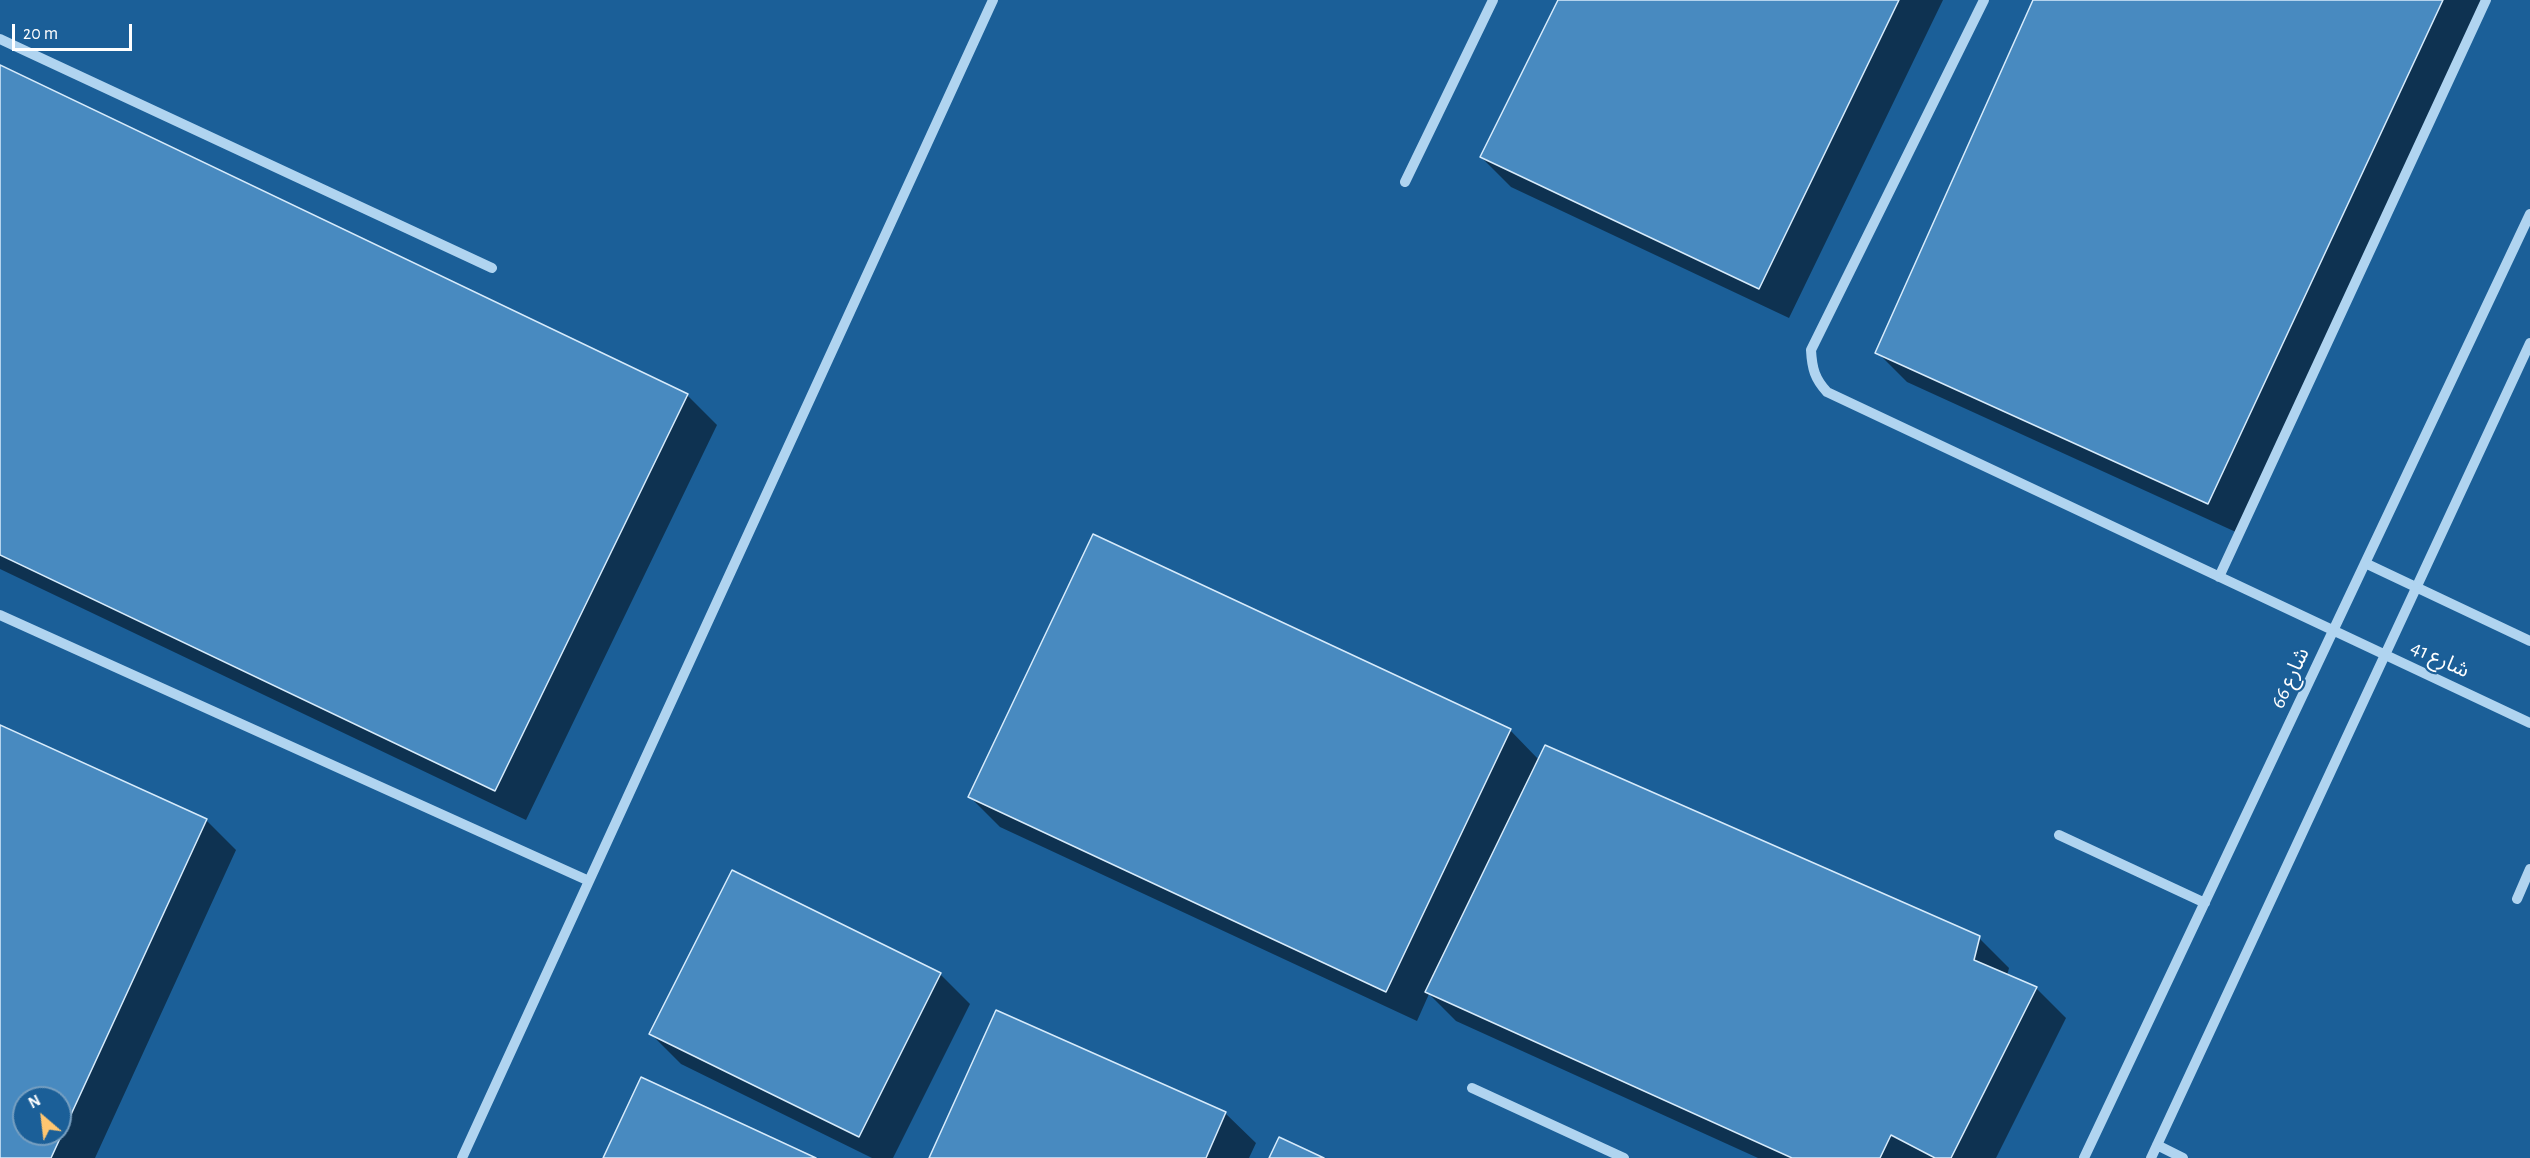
<!DOCTYPE html>
<meta charset="utf-8">
<style>
body{margin:0}
#map{position:relative;width:2530px;height:1158px;overflow:hidden;background:#1b5f98;font-family:"Alegreya Sans",sans-serif}
canvas{display:block}
.north{position:absolute;left:12px;top:1086px;width:60px;height:60px;box-sizing:border-box;background:#1b5f98;border:2px solid #769fc1;border-radius:50%;rotate:332deg;font-size:16px;font-weight:700;line-height:24px;text-align:center;color:#fff}
.north::after{content:'';display:block;margin:auto;width:21px;height:27px;background:#ffc670;clip-path:polygon(50% 0,100% 100%,50% 72%,0 100%)}
.scale{position:absolute;left:12px;top:24px;width:120px;height:27px;box-sizing:border-box;border:3px solid #fff;border-top:0;padding-left:8px;font-size:18px;line-height:21px;white-space:nowrap;color:#fff;-webkit-text-stroke:4px #1b5f98;paint-order:stroke}
</style>
<div id="map">
<canvas width="2530" height="1158"></canvas>
<div class="north">N</div>
<div class="scale">20 m</div>
</div>
<script>
const context = document.querySelector('canvas').getContext('2d');
context.lineJoin = 'round';
function paint(path, color) { context.fillStyle = color; context.fill(path, 'evenodd'); }
function stroke(path, color, width, dash) { context.strokeStyle = color; context.lineWidth = width; context.lineCap = dash ? 'butt' : 'round'; context.setLineDash(dash || []); context.stroke(path); }
function label(font, color, halo, rows, align = 'center') {
  context.font = font + ' "Alegreya Sans","Noto Sans Arabic",sans-serif'; context.lineWidth = 4.5; context.setLineDash([]); context.textBaseline = 'middle'; context.strokeStyle = halo; context.fillStyle = color; for (const [text, x, y, turn = 0] of rows) {
    context.save(); context.translate(x, y); context.rotate((+turn || 0) * Math.PI / 180); context.textAlign = isNaN(turn) ? turn : align; if (halo) context.strokeText(text, 0, 0); context.fillText(text, 0, 0); context.restore();
  }
}
paint(new Path2D(`
 M1559,0H1943L1789,318L1511,187L1481,157Z
 M2034,0H2487L2238,533L1907,382L1877,352Z
 M0,66L687,395L717,425L526,820L0,569Z
 M0,726L206,820L236,850L95,1158H0ZM24,1098H60V1134H24Z
 M1510,730L1539,760L1979,938L2009,968L2007,976L2036,988L2066,1018L1996,1158H1758L1456,1021L1429,994L1417,1021L1000,827L970,797Z
 M940,974L970,1004L893,1158H872L681,1064L651,1034Z
 M997,1012L1225,1113L1256,1143L1249,1158H931Z`), '#0007');
const building = new Path2D(`
 M1558,0H1899L1759,289L1480,157Z
 M2033,0H2443L2208,504L1875,353Z
 M0,65L688,394L495,791L0,555Z
 M1093,534L1511,729L1386,992L968,797Z
 M0,725L207,819L51,1158H0ZM24,1098H60V1134H24Z
 M1545,745L1980,936L1974,960L2037,987L1951,1158H1935L1891,1135L1880,1158H1792L1425,992Z
 M732,870L941,973L859,1137L649,1034Z
 M996,1010L1226,1112L1206,1158H929Z
 M641,1077L816,1158H603Z
 M1279,1137L1324,1158H1269Z`);
paint(building, '#488ac0');
stroke(building, '#d7ebfb', 1.5);
stroke(new Path2D(`
 M1984,0L1811,350C1812,369 1815,379 1827,392L2530,723
 M0,39L492,268
 M1405,182L1493,0
 M2365,563L2530,641
 M2219,577L2486,0
 M0,615L589,881
 M2059,835L2205,903
 M2517,899L2530,869
 M1472,1088L1624,1158
 M2157,1145L2183,1158
 M462,1158L993,0
 M2084,1158L2530,214
 M2151,1158L2530,343`), '#b0d4f0', 10);
label('21px', '#fff', '#1b5f98', [
 ["شارع 41",2440,659,25],
 ["شارع 66",2290,678,-65]
]);
</script>
